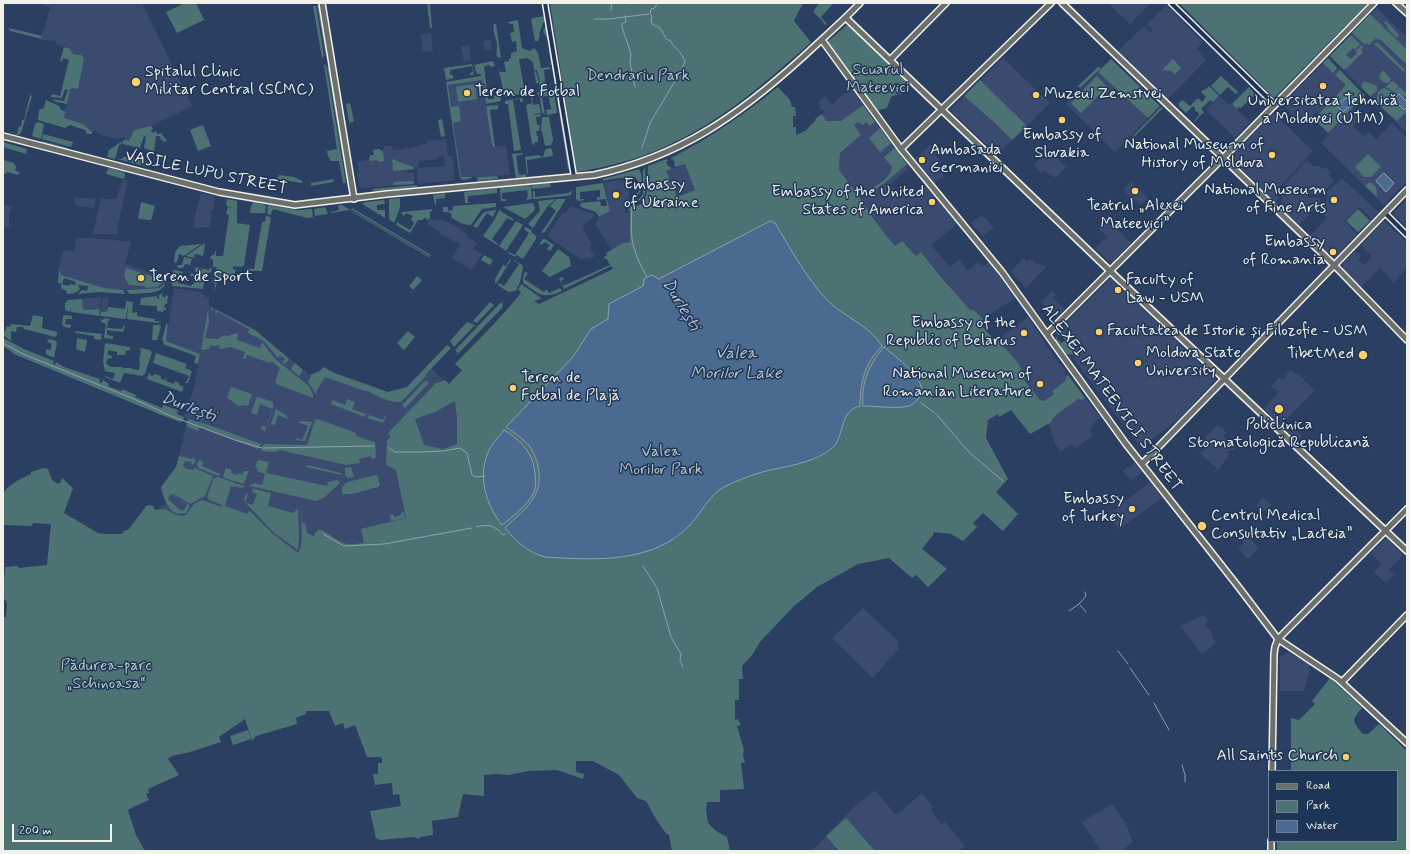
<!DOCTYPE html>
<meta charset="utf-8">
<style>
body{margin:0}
#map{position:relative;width:1410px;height:854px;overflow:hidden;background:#2b3f62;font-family:Mynerve,sans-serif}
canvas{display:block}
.frame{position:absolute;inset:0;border:4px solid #f4f1e8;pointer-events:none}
.legend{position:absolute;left:1268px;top:770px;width:130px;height:72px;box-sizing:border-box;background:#1d3557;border:1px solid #738091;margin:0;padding:5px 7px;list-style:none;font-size:12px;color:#f4f1e8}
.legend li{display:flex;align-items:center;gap:8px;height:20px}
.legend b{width:20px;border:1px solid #738091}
.scale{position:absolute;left:12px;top:824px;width:100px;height:18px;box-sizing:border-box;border:2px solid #f4f1e8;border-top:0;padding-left:5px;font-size:12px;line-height:14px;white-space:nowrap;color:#f4f1e8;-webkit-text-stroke:3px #1d3557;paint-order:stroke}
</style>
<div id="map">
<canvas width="1410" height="854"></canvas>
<div class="frame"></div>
<ul class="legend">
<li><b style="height:5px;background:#6b706d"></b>Road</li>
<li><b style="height:11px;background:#4d7274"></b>Park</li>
<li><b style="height:11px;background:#4a6a90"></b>Water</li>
</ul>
<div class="scale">200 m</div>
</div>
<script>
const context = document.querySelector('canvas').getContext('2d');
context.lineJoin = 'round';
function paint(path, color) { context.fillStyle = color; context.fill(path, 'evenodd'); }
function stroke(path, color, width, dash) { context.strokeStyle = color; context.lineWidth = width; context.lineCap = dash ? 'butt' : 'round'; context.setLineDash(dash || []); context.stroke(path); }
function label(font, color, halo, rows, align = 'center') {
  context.font = font + ' Mynerve,sans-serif'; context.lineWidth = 3; context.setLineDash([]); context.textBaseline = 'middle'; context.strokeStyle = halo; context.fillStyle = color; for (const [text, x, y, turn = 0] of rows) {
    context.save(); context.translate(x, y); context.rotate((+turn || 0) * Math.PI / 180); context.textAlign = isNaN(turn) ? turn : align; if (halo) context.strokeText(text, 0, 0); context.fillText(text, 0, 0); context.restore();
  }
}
paint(new Path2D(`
 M36,3H142L192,106L151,126L134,130L129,141H126L124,137L119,139L104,136L98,133L95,130L92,132L83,124L63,118L70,90L72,88L78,89V54H73L65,46L56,44L55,41L41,38L43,30H44L50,7Z
 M1108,3H1151L1130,24Z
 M1166,5L1203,42L1197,48L1201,52L1200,53L1206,60L1168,99L1118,51L1144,26L1151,33L1153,30L1147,24Z
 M1377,8L1407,37V133L1330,56Z
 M431,33L433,51L423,52L421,35Z
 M491,40L492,50L485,51L483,41Z
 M469,45L471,61L464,62L461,46Z
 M1003,58L1050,103L997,155L950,110Z
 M1328,58L1350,81L1318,114L1316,112L1303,125L1282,105Z
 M1098,72L1148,118L1115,152L1066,104Z
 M482,80L492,145L494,147L506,145L510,175L461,177L447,85Z
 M852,89L863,105L842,121H826L822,114L825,111L818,108L821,105L818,102L825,96L832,105L840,97Z
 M1220,96L1228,105L1230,103L1250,122L1235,138L1206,110Z
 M1352,108L1362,117L1353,126L1364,136L1369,132L1376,139L1392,123L1407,138V181L1384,205L1321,143L1329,134L1328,133Z
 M1274,113L1313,151L1275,192L1279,198L1275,202L1230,158Z
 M871,117L909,167L890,185L899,195H915L925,186L957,224L931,245L950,267L960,259L967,271L979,262L981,265L984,266L989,262L1015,298L983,319L974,309L971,311L960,299L921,252L916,256L902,241L895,246L884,235L876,220L839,170L840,153L861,135L854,125L858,122L863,124Z
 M446,139L448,156H452L455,180L418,184L417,168L407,171L408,173H414V184L360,188L357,174L359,172L357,162L369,160L370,155H374L373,150L379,149L383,151L384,146H392L393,150H399L427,144V140H429L430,141ZM444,156L445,166L418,168L419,161L438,159V157Z
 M931,145L938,151L935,155L942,162L938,166V168L944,174L943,175L944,176L942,179L940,178L935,183L915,159Z
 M1051,152L1066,167L1056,178L1052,175L1051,176L1043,170L1041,173L1034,165L1042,157L1045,159Z
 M1307,160L1313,166H1319L1322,169L1325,167L1331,173L1328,175L1334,181L1320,195H1313L1311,193L1306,198H1319L1320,203L1299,225L1280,207L1285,184Z
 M685,164L695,190L677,197L666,171Z
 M1342,178L1378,212L1372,219L1359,207L1344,221L1357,234L1333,260L1310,236L1327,218L1319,210L1327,199L1326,197L1327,196L1325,194Z
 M123,179L128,180L117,230H118V234H93L101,198L109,200V199H116Z
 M619,180L620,182L626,180L628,182L629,202L625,204V213L630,212V242L623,243L612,250L595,224L600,216L610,210L604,183Z
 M1131,181L1148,198L1140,205L1125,192L1126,191L1124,189Z
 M201,193L214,196L215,199L213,210L209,213L212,215L209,227L194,228V220Z
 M75,197L96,199L94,208L77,206L75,203Z
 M1407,199V228L1393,213Z
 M4,205L12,206L9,214V224L10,226L3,228Z
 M570,206L594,214L595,216L584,224L583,228L592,245L590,248L595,255L594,257L580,259L547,236L563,212L565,214Z
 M980,216L984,217L994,227L983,237L971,223Z
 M430,219L433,220H443L458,227L465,232V233L468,235L467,237L477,243L473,249L482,254L472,270L452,258L460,244L439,234L440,232L427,224Z
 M1108,220L1131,243L1111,263L1095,248L1107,237L1099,229Z
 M1384,221L1407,243V268L1394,282L1380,268L1361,287L1343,269V263L1355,251L1361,256L1358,260L1362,264H1366L1370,259L1371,255L1361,245Z
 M76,238H93L132,242L130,245L125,264L161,277L166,275V277L165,284L159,288L114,290L104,288L60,275L59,269L63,250L74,252Z
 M1023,258L1027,262L1030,259L1035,263L1038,264L1039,263L1042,266L1044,265L1046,267L1026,288L1011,272Z
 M1111,278L1216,379L1180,418L1141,448L1073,358L1079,354L1061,328Z
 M174,288L202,292L206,297L209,298V306L255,330L310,375L320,371L323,367L337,374L388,392L407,387L428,365L454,390L457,420V444L474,529L344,547L301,538L300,550L296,557L211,547L130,528L147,505L153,506L155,510L160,509L159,506L166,505L161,487L176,467L188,419L184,417L195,384L200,354L166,341Z
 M1052,291L1056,295L1053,298L1065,309L1057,317L1041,302Z
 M101,297L100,309L84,310L83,309L82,299Z
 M103,298H109L107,312H102L101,309Z
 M1028,317L1053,355L1065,370L1064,371L1067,376L1065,381L1052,390L1054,393L1044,401L1040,400L1035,394L1024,380L1026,378L1022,369L998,339Z
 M1291,370L1297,375L1298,374L1315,390L1281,425L1263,409L1279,392L1271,387L1280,377L1283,380L1287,376L1286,375Z
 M1085,398L1101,418L1093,424L1090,430L1093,436L1075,448L1072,444L1061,451L1055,444L1049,424L1051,423V419L1055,416L1078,399L1082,400Z
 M1217,425L1220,427H1221L1226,432L1223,436L1234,445V446L1236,448L1233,451L1231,449L1228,452L1230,454L1218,470L1200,453L1209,445L1205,438Z
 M1293,427L1302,436L1298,441L1288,432Z
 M1135,463L1142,472L1131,481L1122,470L1128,467L1129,468Z
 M1150,482L1162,498L1119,529L1109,514Z
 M1263,497L1271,505L1263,512L1256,505Z
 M1244,533L1253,541L1258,548L1248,559L1238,549L1244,542L1238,537Z
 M1386,538L1403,555L1389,570L1394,575L1386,583L1374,572L1381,564L1371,553Z
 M863,608L899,642L897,646L898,649L873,678L832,638Z
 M1204,615L1208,621L1205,625L1213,635L1212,637L1216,643L1202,654L1180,626Z
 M1288,652L1310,665L1308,668L1310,670L1304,691H1280V657Z
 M875,790L895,814L900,812L922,793L933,807L931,810L941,824L945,822L965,846L959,851H812L854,807Z
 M1112,804L1126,824L1133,842L1121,851H1101L1082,822Z`), '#3b4b70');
paint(new Path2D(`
 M185,3H196L204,20L177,33L166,12Z
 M427,3H430L432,28H430Z
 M550,3H804C798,11 798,14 794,21L811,42C761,87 710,131 645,155C623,163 600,168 577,172L575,170L573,164H575Z
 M819,3L833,4L821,17L827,24L825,25L822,20L813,12Z
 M1179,3H1368L1274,98Z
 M317,5H319L327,54L326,56Z
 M313,6H316L317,11L324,56L322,58Z
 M1370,14L1407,50V65L1381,40L1375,39L1369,45L1367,43L1365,45L1352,33Z
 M545,16V22L543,23L539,34L540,35L538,41H535L531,19L533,18Z
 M518,20L522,48L530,51L534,48L538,53L541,68L550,67V69L544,70L545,80L540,82L537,70H534L533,62L527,58L519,59L524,88H520V94L506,97L504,95L498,65L500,72H506L504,62L509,61V59L511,58V53L517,51L516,41L512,42L510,33L514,32L513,24H510L508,22Z
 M1386,21L1399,35L1397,38L1387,28L1388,26L1384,23Z
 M547,23L553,65H551L549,50L550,49C549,42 547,38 543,31Z
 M494,24H496L501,58L497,57C496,52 497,48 497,44C496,37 492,32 494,24Z
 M847,25L852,28L910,84C909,94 898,93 891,97L887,108L875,111L826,43Z
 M9,28L42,36L41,38L55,42L10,31Z
 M1351,35L1360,44L1355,50L1353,48L1346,55L1351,59L1357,53L1356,51L1361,45L1363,47L1361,50L1363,52L1347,68L1343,69L1330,56Z
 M1376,43H1378L1405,70L1404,72L1374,44Z
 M56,44L70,49L73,54L81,55L84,58L78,89L72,88L70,90L67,104L56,102L52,99L64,101L68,90L65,89L62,98L51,97L52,94L60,96L69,60L63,58L62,62L60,61L64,47Z
 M1328,58L1337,68L1333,73L1323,63Z
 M1111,59L1160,106L1148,118L1098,72Z
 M1173,59L1181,68L1174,75L1172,71L1162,70Z
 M493,61L495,66L490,67V65L484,66L488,99H494V96L500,94L501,101L486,104L482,80L448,85L451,107L459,106L461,121L453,123L461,177H472V178L463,180L460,178L446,82L481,76V74H477L474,65Z
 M472,64L474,73L473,75H470V73L473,72L472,66L450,70V75H453V78L446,80L444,68Z
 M324,65H326L346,183H343L339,161H331L328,156L327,151L337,149Z
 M327,66L329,69L350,189H348Z
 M552,67H554L570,169H568Z
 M1098,67L1101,68L1080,88L1078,86Z
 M1340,70L1365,96L1358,102V104L1354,106L1328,133L1314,119L1346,85L1335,75Z
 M1383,70L1391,79L1388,83L1383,82L1379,77Z
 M534,71L536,72L539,82L545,81L547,91H554L557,113L547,115L546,110L551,109L548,94L547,96L542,97L545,114L542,113L540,98L537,93L540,92L539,83H536Z
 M1097,76L1107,87L1081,113L1071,103Z
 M1221,76L1238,92L1236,94L1228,87L1220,95L1211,86Z
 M980,80L1027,126L1012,140L995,123L964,96Z
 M1364,81L1377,86V91L1370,96L1361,87Z
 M1391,81L1392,82L1393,81L1399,86L1394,92L1386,87Z
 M475,84L477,99L458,102L456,87Z
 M1209,86L1219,96L1213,102L1210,100L1201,109L1204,112L1194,122V121L1199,115V113L1195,111V108L1193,106L1186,113L1179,106V103L1182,100L1190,106L1198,98L1202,102L1206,97L1201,92L1203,90H1205Z
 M778,87L790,100L792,107H795L796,116H793V127H796V135L805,131L816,120L815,119L822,114L826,121H841L863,105L875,122L870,126L866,122L863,125L858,122L854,125L861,135L840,153L839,170L860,198V199C872,215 882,232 895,246L902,241L916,256L921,252L941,277L971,311L973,309L983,319L982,326L996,342L998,340L1018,363L1026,378L1024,380L1040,400L1044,401L1054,394L1052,391L1065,381L1066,377L1068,375L1085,398L1082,400L1078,399C1071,405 1052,415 1051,423L1046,425L1030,434L1011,410L999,417L998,414L988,420L986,438L1008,479L996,492L1018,514L1003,531L983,513L973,523L977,527L963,541L951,534L934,532L933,535L922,549L947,569L928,587L916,575L912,578L889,558L858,564L817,587L793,607L760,642L752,655L742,666L743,679H739V700H735V720L738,719L741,725L737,726L744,750L743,755L745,763H741L744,789L720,790V802H707L706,810L708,823L716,831L727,837L730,851H672L669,835C661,831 651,809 646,801L637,798L619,775L593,761H576V772L584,774L583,779L557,770L528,771L508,775L498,774L484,775V796L463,794L458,817L432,821L433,835L420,837L419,839L414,837L380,840L376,838L370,811L401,806L399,794L393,795L392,783L375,785L373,774H378V763H382V758L380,757H367L355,725L345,729L343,723L335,726L329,711H306V714L296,718L297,724L256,736L252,741L245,719L219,737L221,742L190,752L172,756L168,759L179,775L148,789L149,793L146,794L149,800L135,806L128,810L136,835L145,851H3V617H6L7,603L3,597L5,567L18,566L19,568L47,565L51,524L33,523L32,526L3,525V493C11,483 20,479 31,474V472L44,468L48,469L52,480L58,484L60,483L62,478L73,488L64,513L98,533L105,534H122L124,531L129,529L147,505L153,506L155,510L165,509L174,514L182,516L186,515L194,504L202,500L222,507V505L211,501L207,498L213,479L218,477L244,486V488L242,487L241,488L235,486V487L231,486L225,506L247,514L249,511L251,512L273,534L298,553C305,543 300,517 301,505L302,506L301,508L302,523H305L307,533L313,536L315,535V532H317L318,529C329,532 337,542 347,544C353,545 359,543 364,543L361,529L406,518L396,470L386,465L387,440L391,437L388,434L389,432L437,382L438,383L445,380L449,384L462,370L455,364C477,341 501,318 520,294L521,292L518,290L521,284L540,297L541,299L534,301L539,304L613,269L611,266L564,289L559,278L562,277L564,279L561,281L563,286L610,265L607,259H605L604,257L607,255L606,253L623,243L630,242V211H628C629,207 632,206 635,204L636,206L644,203L647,191L648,166L667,159L668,161L666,162L669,167H671V169L666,171L677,197L695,190L685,164L675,167L674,165L675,164L673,159H671V158C711,137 742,116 778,87ZM455,401L457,420V444L443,449L424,445L415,419L435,412Z
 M1249,87L1255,94L1241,108L1239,107L1237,109L1232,104Z
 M1400,87L1407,94L1404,98L1399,93L1397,95L1394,92Z
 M1384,88L1392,92L1379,105L1376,103L1378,92Z
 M1393,92L1396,96L1395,97L1393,95L1389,100L1396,107L1398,105L1404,111L1407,109V111L1397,121L1380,106Z
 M530,94H532L533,105L539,104L541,113L534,114L535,115L541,114V116L536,117L537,125H540L539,131H536L537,136H538V142H535L534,145L532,144L526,105L532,103Z
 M30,95L32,96L21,133L18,135L5,131L17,134L19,126L21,127L22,120H24Z
 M521,98L523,99V102H520V99L513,100L521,150L514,151L508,104H505V101Z
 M46,100L59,106L61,110L65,111L64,118L83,124L92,132V134H87L85,130L70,125L65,128L38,120L39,110L44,108Z
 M350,103L354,121L349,123L346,104Z
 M498,105V109L490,110L495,147H494L492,145L486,106Z
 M1161,107L1163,108L1131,140L1130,139Z
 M542,117H549L553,140L551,145L545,146L542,131H541Z
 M442,119L445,136L441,137L438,120Z
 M38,122L44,124L41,139L32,136L35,124Z
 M203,125L211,146L198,151L190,130Z
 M151,126L153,129L151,130L152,133L156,131L157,134L161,133L167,141L163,142V140H161L160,136H156L154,152L144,148L146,137L144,136L140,148L123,144L122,141L125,140L129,141L134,130Z
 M880,128L891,143L880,152L869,138Z
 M43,134L73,142L71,147L42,139Z
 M42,141L68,148L67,150L41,143Z
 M3,142L27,149L26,154L3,147Z
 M121,142L122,144L119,145L115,159L107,157L109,150Z
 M550,148L552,149L553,156L527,160L528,174H527L525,157L538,155L543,157L545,150Z
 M895,148L907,164L887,181L872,192L870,190C878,184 891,178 892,167L884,157Z
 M379,149L383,152L384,161L378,162V160L369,161L370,155H374L373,150Z
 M523,153V154L516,156L519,175L526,174V177L516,178L512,154Z
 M1368,154L1381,167L1371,177H1364L1355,167Z
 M126,156L149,162L148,167L117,159H122L123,157H126Z
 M392,159L413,167L414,169L393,171Z
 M3,160L14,163L16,167L15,171L20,172L18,175L7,172L6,174L3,173Z
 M645,167C645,175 648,191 643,197C640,201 634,203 631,204L629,202C634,201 640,200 643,194V171Z
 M109,168L124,172L125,175L124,179L106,174L108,169Z
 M639,169C643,175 643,190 638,195L636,194L639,192L638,181L635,177L617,178L603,181V179Z
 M279,175L294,177L302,181V183L277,179Z
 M497,176L498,179L478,181L477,177Z
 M334,179L333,182L311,186V183Z
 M413,181L414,184L393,185L394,182Z
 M1370,182L1376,187L1377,197L1365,186Z
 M550,183L551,187L532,189V185Z
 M603,183L610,211L600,216L599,217L596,212L581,207L580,203L600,201L601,206H607L606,199L597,200V197H600V190L580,192V199H584V200L579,201L576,199V187Z
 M417,185V187L374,191L372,189Z
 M531,185L532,199L527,200V197L528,196L527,190L502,193V199H506V201H501L500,188Z
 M497,188V193L468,196V202L471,203H465L464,192Z
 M533,191H535V197L569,193V192L572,191L571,195L566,196L534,199L533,198Z
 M445,193V198L436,199V205H435L433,195Z
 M400,198V208L394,223L389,219V199Z
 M227,199L237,201V209L227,206L226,204Z
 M556,199L547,207L533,228L528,224L540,211L538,201Z
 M557,199H566L545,232L541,233L556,211L550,206Z
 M384,200L385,204L377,205V210H385V218L362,204L365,202Z
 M141,202L155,206L151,220L138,219Z
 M253,202L266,205L265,213H250L251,207Z
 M496,203V207L482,209L471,225C464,225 457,222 451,217L452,214L448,212H443V207H448V211L453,210V206Z
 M533,203L535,207L534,211L525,219L503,207Z
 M268,205L298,210L312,209L313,217L307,218L273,209L271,215L267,214Z
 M338,205H342L430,257V258L349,210L331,213V212L339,210Z
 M228,207L237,209V223L250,225L244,265L242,267L233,266V269L236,270L234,275L237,276L236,281L219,277L214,291L215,283L212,282L213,278H215L216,274L217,273V268L216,269V267H213V259H210L211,256L215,254V251H216V256H223L229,215L226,214Z
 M325,207L328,214L315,216L314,209Z
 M352,208L431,255L430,256L354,211L351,209Z
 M432,209V211L430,212V219L426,220V218H424L423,220H418L410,233L396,225L397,222L410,230L414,223L411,219L413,216L406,213L404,216L402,214V212Z
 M1358,209L1370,221L1358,232L1346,221Z
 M496,210L493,217L487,213L477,228L473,226L484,212Z
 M499,210L513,219V221L507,218L492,239L498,244L497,245L483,236L495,219Z
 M266,216L271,217L262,271H247V268L254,269L262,222H265Z
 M516,221L523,225L506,251L499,246Z
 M525,227L532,230L531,232L536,236V239L523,259L517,255L515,257L508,253L509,252L515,255L529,233L524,229Z
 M543,239H545L554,245L550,251L547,249L550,245L545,242L541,245L540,243Z
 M201,244L184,256L179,254L177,262L174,263L175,252L180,246Z
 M203,244H205L203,256L192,253L195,254L194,258L186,256Z
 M558,249L569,257L571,266L550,277L542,271Z
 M484,255L493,260L490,265L481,260Z
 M184,257L192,259L190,265L185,264L183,268H178L177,265H182Z
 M510,259L511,260L496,284L495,283V279L503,265L506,266Z
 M514,260L522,265L523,267L520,282L516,291L508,292L498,285L499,283L504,286L519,264L514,261Z
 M195,267L209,270L210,268H212L211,272C205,275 200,275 195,271Z
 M126,268L164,280V281L157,287L146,288L144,286L129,285L125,278V277L124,276Z
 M59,269L61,275L104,288L123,290L125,294L99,292L78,294L82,290L87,291L88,286L78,285L80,289C77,293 72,294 67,294L66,291L61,288L62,284L58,283ZM64,278L76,282L75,285L70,284L69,286L62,284Z
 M175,270L183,272V274L179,273V276H177L176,280L178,281V283L191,286L192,284H194L195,280H193L194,276H190L191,273L205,277L203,289L172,286L173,271Z
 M525,272L528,273L524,279L544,292L546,289L549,293L560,288L562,291C543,300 539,294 523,283V277Z
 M417,276L422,280L413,290L409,286Z
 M165,284C162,295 140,293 130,294L126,290L159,288Z
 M163,293L162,296L165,298L166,295L168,296L167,304H165L164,308H166V310H164L163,312L157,311V306L140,305L141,298L157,296V298L159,299V295Z
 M82,299L83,309L85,310L100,309L99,316L71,312V310L70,309V312L65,310V303L68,300Z
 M126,301L133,302L132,313L137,312V316L155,319V321L162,322L158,323L127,319L128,303L126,319L100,316L101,310L102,312H107L108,307L125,309Z
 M490,302L494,305L477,323L473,321Z
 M501,302L503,304L502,308L452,360L458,353L455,350Z
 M211,307L255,330L289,359L285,364L282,362L285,359L280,355L278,358L264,341L248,333L249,329L218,312L217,313H215L216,310L213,309L212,312Z
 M208,310L209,322L205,338L218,339L224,335L227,336L238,333L237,340L260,348L262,342L275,359L309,386L313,395V398L276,384L277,383L275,382L280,368L271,361L270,363L247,355L246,359L243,358L245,352L231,347L220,349L219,345L215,346L210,345L209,349L201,350Z
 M33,315L43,317L42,328L57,332V335L55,337L24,329L23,327H17L16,332L11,331V341L3,335L7,326L10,327L11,324L30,326Z
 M65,315L72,316V319H66L65,324L71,325L70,328L65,327L62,325L63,316Z
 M105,318L110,319V321L108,320L107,328L122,329L123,326H125L123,332L107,330V335L113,336V339L104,338L106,324L101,322V319L103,320Z
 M467,322L475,325L454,347L450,341Z
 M166,324H168L166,341L200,354L198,364L194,363L196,356L163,344L164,342L162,340Z
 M153,325H160L161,327L157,340H152Z
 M1061,328L1079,354L1077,355L1066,354L1056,341V335L1057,339L1061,343L1065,341V339L1056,333Z
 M75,331L102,334L101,340L94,339V336L76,333Z
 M408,331L415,337L404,350L397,343Z
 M3,338L24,349L54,361L53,364L55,365L56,362L64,367L100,379L99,382L102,383L103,380L109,384L108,386L121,391L122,389L136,395L135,397L162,408L163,405L178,410L177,414L184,417L183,421L180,422L159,414L14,354L8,349L3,347Z
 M77,338L87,340L85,352L76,349Z
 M49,339L56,341L57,343L54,357L49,356L46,354V349L51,350V343L47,342Z
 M106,343L130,347V350L126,351L125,355H117V352L108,350V355L112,356V358L107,359L106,364L111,367H123V368H132V369L139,370L140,361H139L141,350H140V348L150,350L152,352L145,374L142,376L124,373L120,383L105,377V376L113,379L115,373L105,371L103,361L105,344Z
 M447,345L451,348L425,375L426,376L401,402C389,403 377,396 368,391H365L325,377L315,394L313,389L308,382L311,376L310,375L320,371L323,367L337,374L388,392L407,387Z
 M156,353L187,364L185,368L192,371L188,383H186L185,382L187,381L189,376L153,363Z
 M295,363L303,370L299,376L291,369Z
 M149,372L150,375L153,376L154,374L161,376V379L165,380L166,378H167L166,381L174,384L175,381L179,383V385L183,387L184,385L182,392L147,379Z
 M426,380L429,383L405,408L402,405Z
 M231,387L252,394L248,406L244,405L239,406C234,404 232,400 227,398Z
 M257,397L271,401L273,402V407L265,431L261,429L262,426L266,427L272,409L260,404L257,415L251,413Z
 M347,399L355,402L352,409L366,414L365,417L331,404L332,400L345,405Z
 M276,409L286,415L288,419L278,415L275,425L271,424Z
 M369,415L383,420L385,416L386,417L383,423L367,418Z
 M188,419L209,425L261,444L258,449L199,427L198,431L186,426Z
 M318,419L356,433V436L374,442H375L376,458L371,459V456L359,459L360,463L346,465L280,450L275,452L261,451L263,445L264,444L307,445L315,420Z
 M301,421L312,422L305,441L296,440V438L302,440L308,426L298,422Z
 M179,456L192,459L193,457L196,461L193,465L191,464L192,462L185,461L183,466L188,470L189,469L193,470L194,468L213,476L205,496L190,504L172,493L179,499L171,494L168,499L180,510H184L187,505L181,501H182L190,506L186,513C169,518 164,499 161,487L176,467Z
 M199,460L203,462L202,466L220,474V475L218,476L198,468L197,464Z
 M259,460L269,462L266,473L327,486L328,482L337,480L340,483L325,497L316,501L250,486V484L253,485L254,483L262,485L265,474L257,471L258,468L255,467L257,461Z
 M307,465L341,473L342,475L306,467Z
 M351,467L354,477L348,478L345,475V468Z
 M226,468L232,470L231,473L236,475L240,473L242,475L244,471H249L244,484L224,478L223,476Z
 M377,475L380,485L378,487C369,489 350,496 342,494V487L347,482Z
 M251,488L271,493L268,506L293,513L298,509L299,537L298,550L273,532L245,502L244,499L246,494H248L245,502L253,505L257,494L252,492L253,489Z
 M404,512L405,518L391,521L390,515L393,514L394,517L401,515V513Z
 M1330,678L1362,708C1351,721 1352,721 1363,734H1368L1379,724L1407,751V851H1277V841H1397V771H1291V718L1299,720L1315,704L1312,701Z
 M248,730L251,739L233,745L230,736Z
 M846,818L875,851H839L826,836Z`), '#4d7274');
const water = new Path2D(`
 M1399,94L1407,102V107L1404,110L1394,100Z
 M1346,98L1352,104L1343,112L1338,107Z
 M1384,173L1394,183L1386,192L1376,181Z
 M771,221L775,223C790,248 807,279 827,300C844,317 869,325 882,346C865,363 860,382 860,406C838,411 845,439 831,449C810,465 783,466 759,473C748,476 737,481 726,486C709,494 701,514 689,526C652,564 594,560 545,557C529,553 515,541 505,528C514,519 527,509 534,497C543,483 539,460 530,447C524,439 514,433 506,427L573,357L591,329L608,319L609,304L643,286L644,279L651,275L656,277L658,279Z
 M884,347C895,357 929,379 920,396C918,400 914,404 909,406C898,409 876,406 863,406C861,383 869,364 884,347Z
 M504,430C522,441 533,453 535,473C536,479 536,486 534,492C528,505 513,516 502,525C487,507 477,476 488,453C491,444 499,437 504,430Z`);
paint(water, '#4a6a90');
stroke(water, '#8ea0b3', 1);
stroke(new Path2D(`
 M629,3L630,4L637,3
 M638,3H657
 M611,10L612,3
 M625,16L626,22L622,24V27L631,54L630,63L635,87
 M594,19H609L649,14
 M642,148L650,123L678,76L685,62C682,52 674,48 670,40H667L660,28L652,24L651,21L652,16L650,14L651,9L655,8L657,3
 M632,207C631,223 630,239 636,254C639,262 643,270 647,277
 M3,343L23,354L134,399L171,416L235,440L262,448L374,446
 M921,403L935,413
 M937,415L969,452L1003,481
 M388,447L395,452H420L443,451L460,448L467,453L472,475L475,477L485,476
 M476,527C488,524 495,525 503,535L505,534
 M323,534L344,546L384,544L472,528
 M643,566L657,588L671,637L681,654L680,660L683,667
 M1080,605L1086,612
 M1069,611L1079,604L1086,596L1085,592
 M1118,651L1128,664
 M1130,668L1149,695
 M1154,703L1169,730
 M1182,765L1185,775V782`), '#8ea0b3', 1);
const minor = new Path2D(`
 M545,3L574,177
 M1171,3L1275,105
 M1385,213L1407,235`);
const major = new Path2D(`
 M322,3L354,199
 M1062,3L1334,265L1407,340
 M1396,3L1407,13
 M846,18L1110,271L1407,551
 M822,40L901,149L1002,272L1126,444L1237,585L1278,639L1338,679L1407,743
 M890,60L946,3
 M3,136L219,192L295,205L387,194L594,175C680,157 739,115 803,57C822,39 842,22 860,3
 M901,149L1051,3
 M1047,334L1223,158L1374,3
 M1142,464L1407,190
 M1342,682L1407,615
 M1272,771L1274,654L1275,647L1278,639L1407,509
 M1271,851V841`);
stroke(minor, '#f4f1e8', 7);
stroke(major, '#f4f1e8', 8);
stroke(minor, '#1d3557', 4);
stroke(major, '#6b706d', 5);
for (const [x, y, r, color] of [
 [136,82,5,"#ffd166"],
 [1323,86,4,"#ffd166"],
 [467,93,4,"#ffd166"],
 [1036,95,4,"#ffd166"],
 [1062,120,4,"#ffd166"],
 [1272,155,4,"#ffd166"],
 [922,160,4,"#ffd166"],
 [1135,191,4,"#ffd166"],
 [616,195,4,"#ffd166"],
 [1334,200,4,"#ffd166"],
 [932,202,4,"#ffd166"],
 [1333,252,4,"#ffd166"],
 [141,278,4,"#ffd166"],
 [1118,290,4,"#ffd166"],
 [1099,332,4,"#ffd166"],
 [1024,333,4,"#ffd166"],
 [1363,355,5,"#ffd166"],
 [1138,363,4,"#ffd166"],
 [1040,384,4,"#ffd166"],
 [513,388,4,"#ffd166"],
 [1279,409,5,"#ffd166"],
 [1132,509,4,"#ffd166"],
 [1202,526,5,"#ffd166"],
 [1346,757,4,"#ffd166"]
]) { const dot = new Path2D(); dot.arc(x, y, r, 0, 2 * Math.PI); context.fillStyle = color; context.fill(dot); stroke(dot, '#1d3557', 1.5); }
label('16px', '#bac5bf', '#1d3557', [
 ["Scuarul",878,71],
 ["Mateevici",878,89],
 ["Dendrariu Park",638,77],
 ["Valea",661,453],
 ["Morilor Park",661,471],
 ["Pădurea-parc",106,667],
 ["„Schinoasa“",106,685]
]);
label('16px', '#f4f1e8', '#1d3557', [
 ["Spitalul Clinic",145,73],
 ["Militar Central (SCMC)",145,91],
 ["Teren de Fotbal",475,93],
 ["Muzeul Zemstvei",1044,95],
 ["Universitatea Tehnică",1323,102,"center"],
 ["a Moldovei (UTM)",1323,120,"center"],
 ["Embassy of",1062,136,"center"],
 ["Slovakia",1062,154,"center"],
 ["National Museum of",1264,146,"right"],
 ["History of Moldova",1264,164,"right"],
 ["Ambasada",930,151],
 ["Germaniei",930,169],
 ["Embassy",624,186],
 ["of Ukraine",624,204],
 ["National Museum",1326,191,"right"],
 ["of Fine Arts",1326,209,"right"],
 ["Embassy of the United",924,193,"right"],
 ["States of America",924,211,"right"],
 ["Teatrul „Alexei",1135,207,"center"],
 ["Mateevici”",1135,225,"center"],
 ["Embassy",1325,243,"right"],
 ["of Romania",1325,261,"right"],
 ["Teren de Sport",149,278],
 ["Faculty of",1126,281],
 ["Law - USM",1126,299],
 ["Embassy of the",1016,324,"right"],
 ["Republic of Belarus",1016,342,"right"],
 ["Facultatea de Istorie și Filozofie - USM",1107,332],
 ["Moldova State",1146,354],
 ["University",1146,372],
 ["TibetMed",1354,355,"right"],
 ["National Museum of",1032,375,"right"],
 ["Romanian Literature",1032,393,"right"],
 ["Teren de",521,379],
 ["Fotbal de Plajă",521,397],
 ["Policlinica",1279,426,"center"],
 ["Stomatologică Republicană",1279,444,"center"],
 ["Embassy",1124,500,"right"],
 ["of Turkey",1124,518,"right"],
 ["Centrul Medical",1211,517],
 ["Consultativ „Lacteia”",1211,535],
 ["All Saints Church",1338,757,"right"]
], 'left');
label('16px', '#f4f1e8', '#1d3557', [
 ["VASILE LUPU STREET",206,173,12],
 ["ALEXEI MATEEVICI STREET",1111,398,54]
]);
label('italic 17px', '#b8c2c9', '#1d3557', [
 ["Durlești",680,305,59],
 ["Valea",736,354],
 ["Morilor Lake",736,374],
 ["Durlești",188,408,21]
]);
</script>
